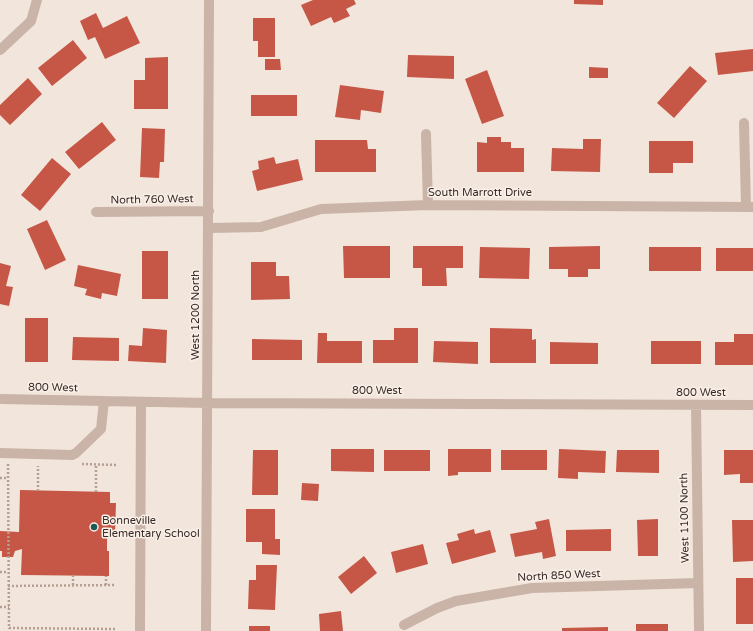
<!DOCTYPE html>
<style>
body{margin:0}
canvas{display:block;background:#f2e5dc}
</style>
<canvas width="753" height="631"></canvas>
<script>
const context = document.querySelector('canvas').getContext('2d');
context.lineJoin = 'round';
function paint(path, color) { context.fillStyle = color; context.fill(path, 'evenodd'); }
function stroke(path, color, width, dash) { context.strokeStyle = color; context.lineWidth = width; context.lineCap = dash ? 'butt' : 'round'; context.setLineDash(dash || []); context.stroke(path); }
function label(font, color, halo, rows, align = 'center') {
  context.font = font + ' "Varela Round",sans-serif'; context.lineWidth = 3; context.setLineDash([]); context.textBaseline = 'middle'; context.strokeStyle = halo; context.fillStyle = color; for (const [text, x, y, turn = 0] of rows) {
    context.save(); context.translate(x, y); context.rotate((+turn || 0) * Math.PI / 180); context.textAlign = isNaN(turn) ? turn : align; if (halo) context.strokeText(text, 0, 0); context.fillText(text, 0, 0); context.restore();
  }
}
paint(new Path2D(`
 M313,0H354L356,4L346,9L350,16L334,23L331,17L311,26L301,5Z
 M574,0H603V5L574,4Z
 M96,13L103,28L127,16L140,43L105,59L95,37L88,40L80,21Z
 M253,18H275V57H258V41H253Z
 M73,40L87,58L52,86L38,68Z
 M753,49V71L718,75L715,53Z
 M408,55L454,56V79L407,77Z
 M168,57V109H134V80H145V58Z
 M265,59H280L281,70H265Z
 M690,66L707,81L674,118L657,103Z
 M589,67L608,68V78H589Z
 M487,70L504,116L482,124L465,79Z
 M28,78L42,94L10,125L0,115V105Z
 M340,85L384,91L381,113L361,110L360,120L335,117Z
 M251,95H297V116H251Z
 M102,122L116,140L79,169L65,152Z
 M142,128L165,129L164,162H160L159,178L140,177Z
 M487,137H501V142H511V148H524V172H477V142L487,143Z
 M583,139H601L600,172L551,171L552,148L583,149Z
 M315,140H367L368,149H376V172H315Z
 M649,141H693V163H673V173H649Z
 M274,157L276,164L298,159L303,180L257,191L252,171L259,169L258,161Z
 M52,158L71,174L40,211L21,195Z
 M47,220L66,260L45,270L27,229Z
 M343,246H390V278H344Z
 M413,246H463V268H446L447,286H422V268H413Z
 M600,246V269H588V277H568V269H549V247Z
 M480,247L530,248L529,279L479,278Z
 M649,247H701V271H649Z
 M716,248H753V271H716Z
 M142,251H168V299H142Z
 M251,262H276V276H289L290,299L251,300Z
 M0,263L11,266L6,286L13,287L9,306L0,304Z
 M78,265L121,274L117,296L102,293L101,299L85,295L87,289L74,286Z
 M25,318H48V362H25Z
 M143,328L167,330L166,363L128,361L129,345L142,346Z
 M394,328H418V363H373V340H394Z
 M490,328L532,329V340L536,339V363H490Z
 M318,333H327V341H362V363H317Z
 M734,334H753V365H715V342H734Z
 M73,337L119,338V361L72,360Z
 M252,339L302,340V360H252Z
 M434,341L478,342V364L433,362Z
 M651,341H701V364H651Z
 M550,342L598,343V364H550Z
 M331,449H374V472L331,471Z
 M448,449H491V472H458V475L448,476Z
 M559,449L606,451L605,473L578,472V479L558,478Z
 M253,450H278V495H252Z
 M384,450H430V471H384Z
 M501,450H547V470H501Z
 M617,450H659V473L616,472Z
 M724,450H753V483H740V474L724,475Z
 M302,483L319,484L318,501L301,500Z
 M20,490L110,492V503H116L115,534H107V551H109V576L21,575L22,549L15,551L13,557H2V551H0V531L19,532Z
 M246,509H275V539H280V555L262,554V542H246Z
 M549,519L556,556L543,559L542,552L515,557L510,534L537,529L535,522Z
 M658,519V556H638L637,520Z
 M732,520H753V561L733,562Z
 M474,529L475,534L490,530L496,552L452,564L446,543L459,540L457,534Z
 M611,529V551H566V530Z
 M423,544L428,564L396,573L391,552Z
 M364,556L377,573L351,594L338,577Z
 M256,565H277L275,610L248,609L249,580H256Z
 M736,578H753V624H736Z
 M341,611L343,631H320L319,614Z
 M636,624H668V631H636Z
 M249,626H270V631H249Z
 M608,627V631H562V628Z`), '#c65746');
stroke(new Path2D(`
 M8,464L9,628L116,629
 M82,464L117,465
 M0,478H8
 M38,491V466
 M96,492V465
 M0,572H8
 M73,585V576
 M106,585V576
 M8,586L116,585
 M0,607H9`), '#b69e92', 2.5, [2, 2]);
stroke(new Path2D(`
 M0,50L31,21L37,0
 M744,123L746,207
 M426,134L428,205
 M96,212L209,211
 M209,228L261,227L321,209L428,205L753,207
 M0,399L208,403L753,405
 M696,405L699,631
 M0,453L72,455L76,453L101,429L104,401
 M404,625L437,608L456,601L532,588L698,583
 M140,631L141,402
 M206,631L209,0`), '#cab4a8', 10);
for (const [x, y, r, color] of [
 [94,527,4,"#1e5956"]
]) { const dot = new Path2D(); dot.arc(x, y, r, 0, 2 * Math.PI); context.fillStyle = color; context.fill(dot); stroke(dot, '#faf0e8', 1.5); }
label('11px', '#372b28', '#faf0e8', [
 ["South Marrott Drive",480,193],
 ["North 760 West",152,200,-1],
 ["West 1200 North",196,315,-90],
 ["800 West",53,388,1],
 ["800 West",377,391],
 ["800 West",701,393],
 ["West 1100 North",685,518,-91],
 ["North 850 West",559,576,-3]
]);
label('11px', '#372b28', '#faf0e8', [
 ["Bonneville",102,521],
 ["Elementary School",102,534]
], 'left');
</script>
